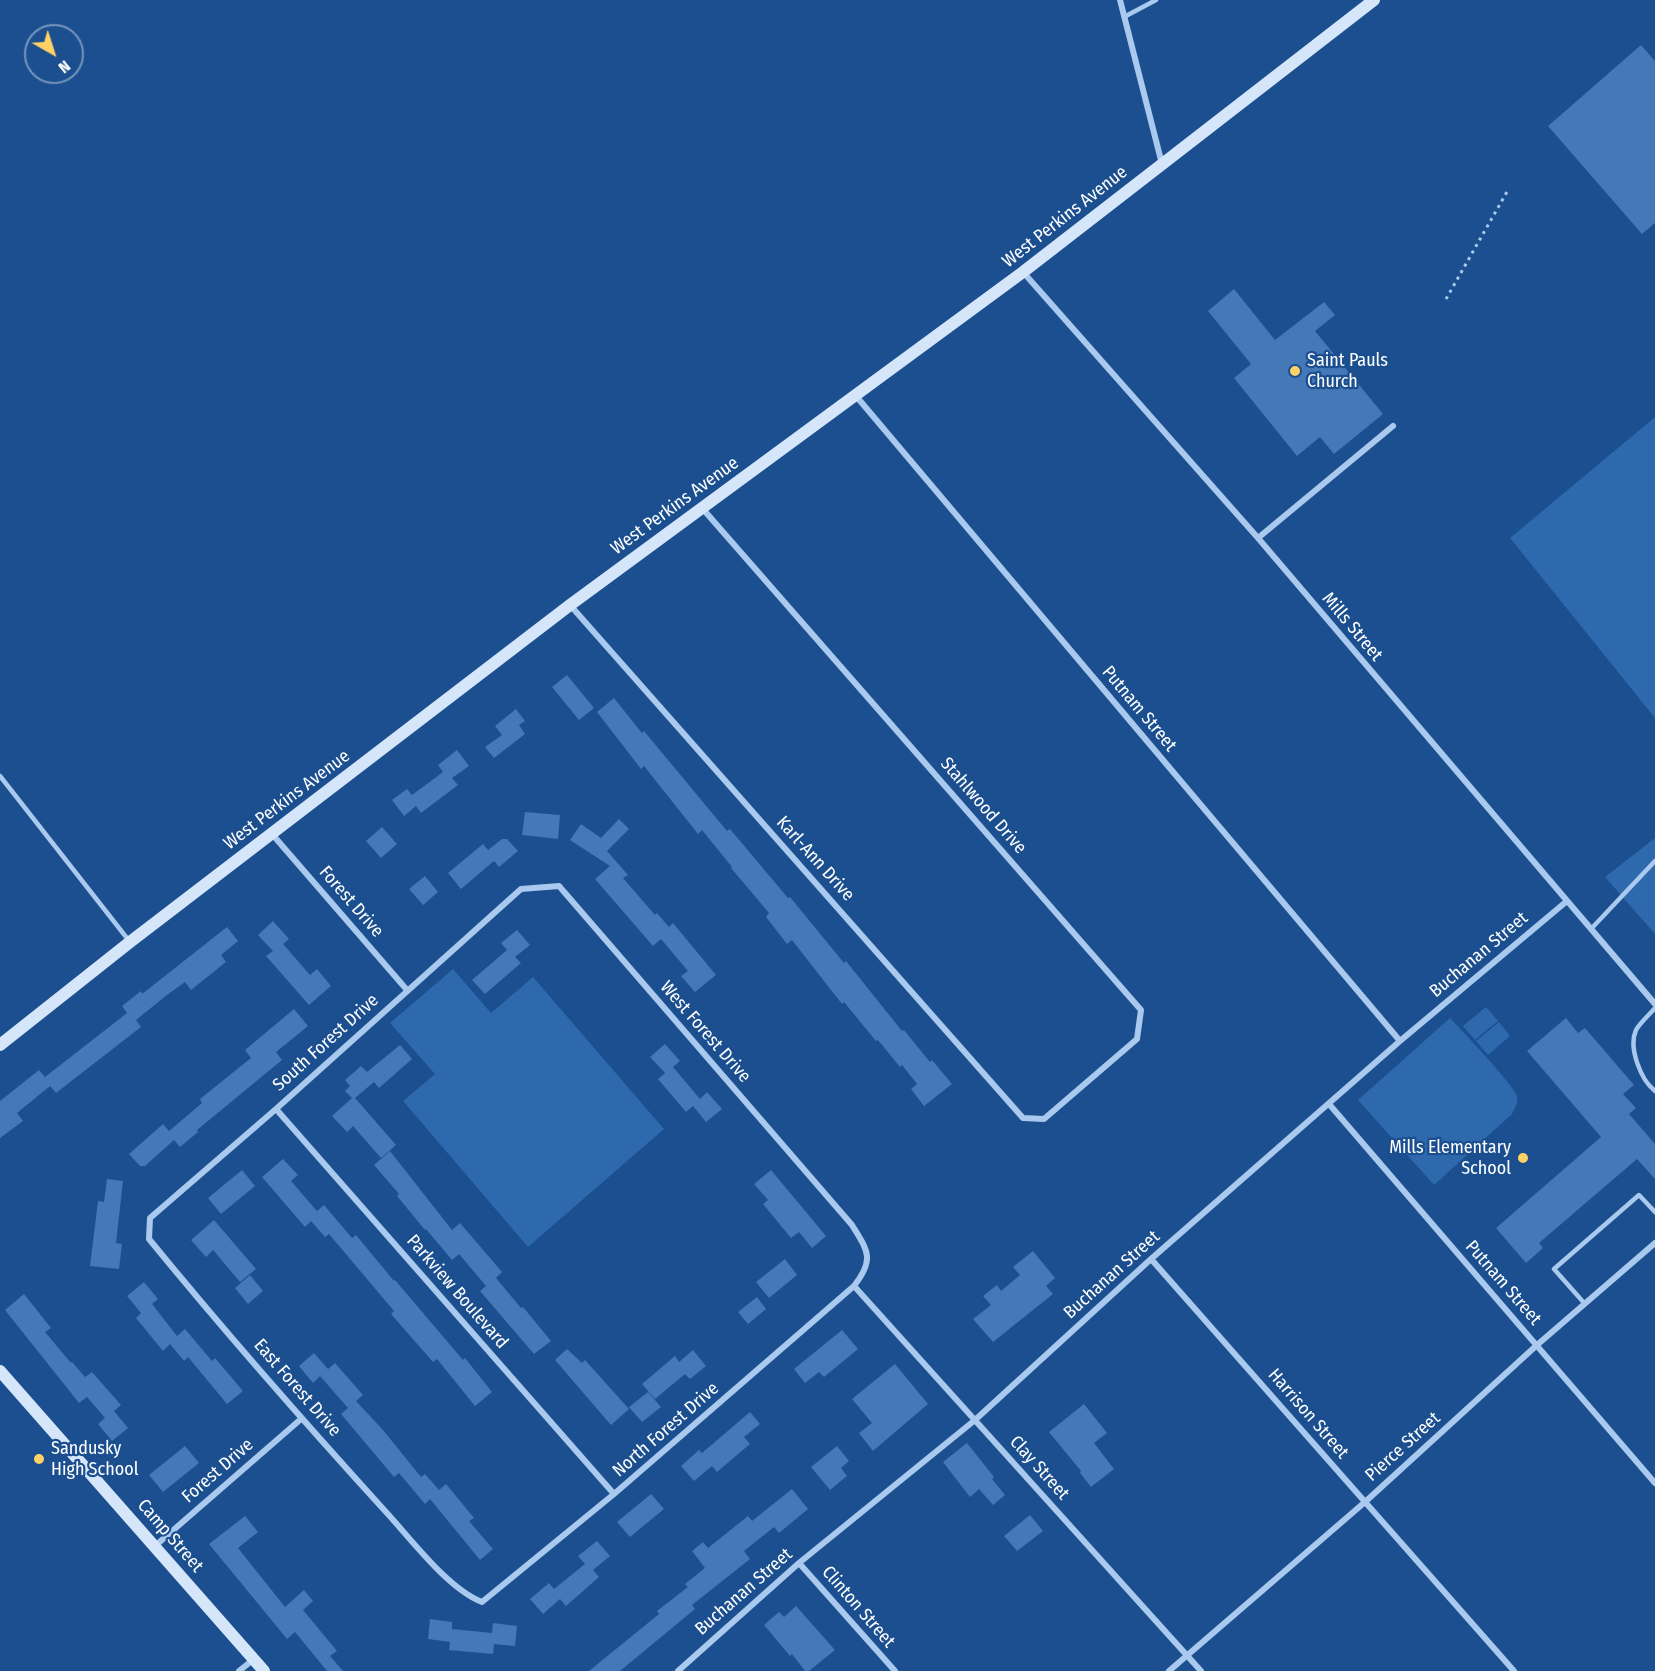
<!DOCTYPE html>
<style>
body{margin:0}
#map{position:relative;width:1655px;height:1671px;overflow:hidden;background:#1b4f8f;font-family:"Fira Sans Condensed",sans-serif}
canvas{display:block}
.north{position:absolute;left:24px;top:24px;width:60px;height:60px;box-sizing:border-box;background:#1b4f8f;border:2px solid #7695bc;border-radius:50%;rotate:141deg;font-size:16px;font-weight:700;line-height:24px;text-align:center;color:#fff}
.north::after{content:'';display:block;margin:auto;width:21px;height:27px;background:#ffd166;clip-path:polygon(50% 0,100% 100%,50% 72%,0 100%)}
</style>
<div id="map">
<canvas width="1655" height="1671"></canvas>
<div class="north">N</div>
</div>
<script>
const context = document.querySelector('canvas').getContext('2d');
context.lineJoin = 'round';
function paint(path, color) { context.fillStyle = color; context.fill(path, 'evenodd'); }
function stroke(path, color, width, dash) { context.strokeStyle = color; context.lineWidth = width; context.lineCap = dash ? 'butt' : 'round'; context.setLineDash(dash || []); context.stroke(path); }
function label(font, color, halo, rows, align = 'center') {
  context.font = font + ' "Fira Sans Condensed",sans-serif'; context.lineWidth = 4.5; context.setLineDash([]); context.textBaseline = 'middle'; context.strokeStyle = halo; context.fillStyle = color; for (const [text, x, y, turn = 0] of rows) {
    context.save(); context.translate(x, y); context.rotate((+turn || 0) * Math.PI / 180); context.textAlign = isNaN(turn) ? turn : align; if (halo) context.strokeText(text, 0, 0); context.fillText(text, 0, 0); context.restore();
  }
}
paint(new Path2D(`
 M1655,417V718L1510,538Z
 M1655,838V934L1605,877Z
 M453,969L491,1013L533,977L664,1129L528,1247L403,1101L435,1074L390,1023Z
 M1486,1007L1498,1021L1475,1040L1463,1026Z
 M1450,1018C1462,1031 1514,1085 1517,1096C1518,1103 1515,1108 1512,1114L1434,1185L1358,1100Z
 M1499,1022L1510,1036L1488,1055L1476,1041Z`), '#2e69ad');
paint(new Path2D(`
 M1641,45L1655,61V223L1642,234L1548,126Z
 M1234,289L1275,340L1324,302L1335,315L1315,331L1383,414L1334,454L1320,437L1297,456L1234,378L1251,364L1208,311Z
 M567,675L594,708L579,720L552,687Z
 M614,698L642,733L644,731L727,831L730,829L788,898L790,897L844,963L846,961L902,1031L904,1030L930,1062L932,1060L952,1084L924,1106L911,1089L917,1084L902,1065L900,1067L878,1040L876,1041L844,1002L842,1004L792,940L787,944L766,917L769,913L731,868L732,867L702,830L698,834L644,766L641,769L597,712Z
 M516,709L525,721L519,725L525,734L494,758L485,747L502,735L495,726Z
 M457,750L469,766L452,778L458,785L421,813L416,806L404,816L392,800L407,789L412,795L443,772L438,765Z
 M525,812L560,815L558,839L522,835Z
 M619,819L629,829L607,851L628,875L623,878L655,915L657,913L669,927L673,923L716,975L695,992L681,976L688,971L661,939L653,946L595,879L610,866L570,840L581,824L601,838Z
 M382,827L397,844L381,858L366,841Z
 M502,839H507L518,851L499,867L494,861L461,889L448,873L483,844L488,850Z
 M425,876L438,892L423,905L409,889Z
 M273,921L289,939L283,944L310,975L317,969L331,986L309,1005L266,956L273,951L258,935Z
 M227,927L238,941L221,955L226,962L191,990L185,982L167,995L136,1020L141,1027L56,1093L50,1086L17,1113L23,1121L0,1138V1101L39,1070L45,1077L127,1013L122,1006L141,991L142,994Z
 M517,930L530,945L515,957L521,963L485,994L472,980L507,950L501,943Z
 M294,1009L308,1026L276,1052L282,1060L197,1130L198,1132L180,1147L174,1140L145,1166H140L129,1154L163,1124L169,1131L202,1103L200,1099L251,1058L245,1050Z
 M1566,1018L1578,1033L1585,1028L1634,1085L1623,1094L1636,1108L1629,1114L1655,1144V1179L1637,1159L1539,1243L1543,1248L1526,1263L1496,1228L1601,1137L1527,1051Z
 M665,1044L680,1061L673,1067L700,1099L707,1092L722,1109L706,1122L693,1106L686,1112L658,1079L665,1073L650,1057Z
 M400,1045L412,1059L379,1088L374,1082L355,1098L396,1145L381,1158L353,1126L347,1132L332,1116L352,1098L345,1091L350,1086L345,1080L361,1066L367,1072Z
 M390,1151L452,1230L460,1223L502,1272L496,1278L521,1308L523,1307L551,1341L534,1354L480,1291L486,1286L459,1254L452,1260L426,1229L425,1230L397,1196L399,1194L374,1165Z
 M283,1159L298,1175L291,1181L317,1211L324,1205L352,1238L356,1235L394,1281L395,1280L463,1360L465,1358L492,1392L475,1406L437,1359L433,1362L391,1314L394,1311L329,1234L325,1237L311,1221L305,1227L262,1177Z
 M242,1170L255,1186L221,1214L208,1198Z
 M771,1170L826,1236L812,1248L799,1232L791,1238L763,1204L768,1200L754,1184Z
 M107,1179L123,1181L116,1243L122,1244L119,1269L90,1266L98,1201L104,1202Z
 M214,1220L256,1269L240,1282L213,1250L206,1257L191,1240Z
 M1033,1251L1055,1278L1046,1286L1053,1294L993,1342L973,1319L991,1305L983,1296L997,1285L1001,1291L1020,1275L1013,1267Z
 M785,1259L797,1275L769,1298L756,1282Z
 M250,1275L263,1291L248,1304L235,1288Z
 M144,1282L158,1299L152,1304L177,1336L185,1329L212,1361L215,1358L243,1391L227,1404L188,1357L184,1361L170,1344L163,1351L136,1318L141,1313L127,1296Z
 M24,1294L51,1328L45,1332L71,1363L72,1362L85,1377L92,1372L121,1405L114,1411L128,1428L112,1441L98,1424L105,1418L87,1397L79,1403L5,1310Z
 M757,1297L766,1309L748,1324L738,1312Z
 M842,1330L858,1349L824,1377L819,1372L805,1383L794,1369Z
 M567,1349L582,1363L585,1360L629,1409L611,1425L555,1360Z
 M693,1350L706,1366L690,1379L685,1374L655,1399L642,1384L675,1356L679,1362Z
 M314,1353L328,1369L335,1363L363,1395L348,1408L320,1376L313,1383L299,1366Z
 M895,1364L928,1404L873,1451L859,1433L872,1423L852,1399Z
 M648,1392L661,1407L642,1422L629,1407Z
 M356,1401L383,1430L421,1477L425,1474L439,1490L446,1484L474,1518L469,1521L493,1549L480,1560L430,1499L425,1504L399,1473L394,1477L341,1414Z
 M1084,1404L1107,1433L1094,1443L1114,1469L1091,1487L1080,1473L1081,1471L1049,1432Z
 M750,1412L760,1424L744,1437L750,1444L717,1472L712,1466L694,1481L681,1466L699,1450L702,1453Z
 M967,1443L994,1477L992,1479L1005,1495L993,1505L979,1489L970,1497L943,1462Z
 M185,1446L199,1463L163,1492L149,1475Z
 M837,1446L849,1461L841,1468L847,1476L830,1490L811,1467Z
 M792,1489L808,1509L779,1533L774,1527L744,1551L750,1559L692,1605L695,1609L620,1671H589L659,1614L657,1611L688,1587L685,1584L705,1568L692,1551L703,1542L708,1548L748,1516L752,1521Z
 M651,1494L664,1509L630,1537L617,1522Z
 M1030,1515L1043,1531L1017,1551L1004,1536Z
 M245,1516L258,1532L238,1548L285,1607L304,1590L313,1601L303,1610L337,1651L330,1656L343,1671H327L295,1632L287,1639L209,1544Z
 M597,1541L610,1556L593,1570L599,1577L566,1606L560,1599L543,1614L530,1599L549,1583L554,1589L585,1564L578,1556Z
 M796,1606L835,1650L809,1671H805L792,1654L790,1656L764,1625L779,1612L784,1617Z
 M430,1619L452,1622V1629L492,1633L493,1623L517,1626L515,1646L494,1644L493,1654L449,1650L450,1642L428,1639Z`), '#4478b7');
stroke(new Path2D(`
 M1446,299L1508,190`), '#a9c9ee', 3, [3, 4.5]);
stroke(new Path2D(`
 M1124,17L1156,0
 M0,776L130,942
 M1591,929L1655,861
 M1655,1008C1649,1015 1640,1023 1636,1030C1628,1048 1641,1080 1655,1091
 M1585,1304L1554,1269L1639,1195L1655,1212`), '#a9c9ee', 4.5);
stroke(new Path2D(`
 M1120,0L1162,164
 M1023,272L1258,538L1655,1004
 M856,396L1400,1041
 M1258,538L1393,426
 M570,605L1023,1118L1044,1119L1137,1039L1141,1010L702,508
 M272,834L407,990
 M559,886L852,1225C868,1251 875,1259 854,1286L614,1494L482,1602C448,1589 411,1539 386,1512C305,1423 225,1332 149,1239L150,1218L276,1109L521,889Z
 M1329,1104L1655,1483
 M276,1109L614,1494
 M1151,1259L1514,1671
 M854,1286L1201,1671
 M155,1546L301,1419
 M799,1563L895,1671
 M239,1671L254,1659
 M678,1671L799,1563L975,1420L1151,1259L1400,1041L1567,901
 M1169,1671L1365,1502L1537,1345L1655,1243`), '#a9c9ee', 6);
stroke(new Path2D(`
 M0,1045L130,942L570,605L1023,272L1374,0
 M0,1371L264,1671`), '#d6e6fa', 12);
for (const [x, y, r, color] of [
 [1295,371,6,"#ffd166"],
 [1523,1158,6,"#ffd166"],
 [39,1459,6,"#ffd166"]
]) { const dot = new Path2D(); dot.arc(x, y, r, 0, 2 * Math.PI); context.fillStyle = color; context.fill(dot); stroke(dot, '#1b4f8f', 2); }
label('18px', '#fff', '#1b4f8f', [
 ["West Perkins Avenue",1065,217,-38],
 ["West Perkins Avenue",675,506,-36],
 ["Mills Street",1352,627,50],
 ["Putnam Street",1139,709,50],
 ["West Perkins Avenue",287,800,-37],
 ["Stahlwood Drive",983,806,49],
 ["Karl-Ann Drive",815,859,48],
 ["Forest Drive",351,902,49],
 ["Buchanan Street",1479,955,-40],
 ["West Forest Drive",705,1032,49],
 ["South Forest Drive",326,1043,-42],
 ["Buchanan Street",1112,1275,-42],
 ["Putnam Street",1503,1283,49],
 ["Parkview Boulevard",457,1292,49],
 ["East Forest Drive",297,1388,49],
 ["Harrison Street",1308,1414,49],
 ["North Forest Drive",666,1430,-41],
 ["Pierce Street",1403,1447,-42],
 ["Clay Street",1039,1468,48],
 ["Forest Drive",218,1471,-41],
 ["Camp Street",170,1536,49],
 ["Buchanan Street",744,1592,-41],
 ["Clinton Street",858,1607,49]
]);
label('18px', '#fff', '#1b4f8f', [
 ["Saint Pauls",1307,361],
 ["Church",1307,382],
 ["Mills Elementary",1511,1148,"right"],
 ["School",1511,1169,"right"],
 ["Sandusky",51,1449],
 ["High School",51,1470]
], 'left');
</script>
